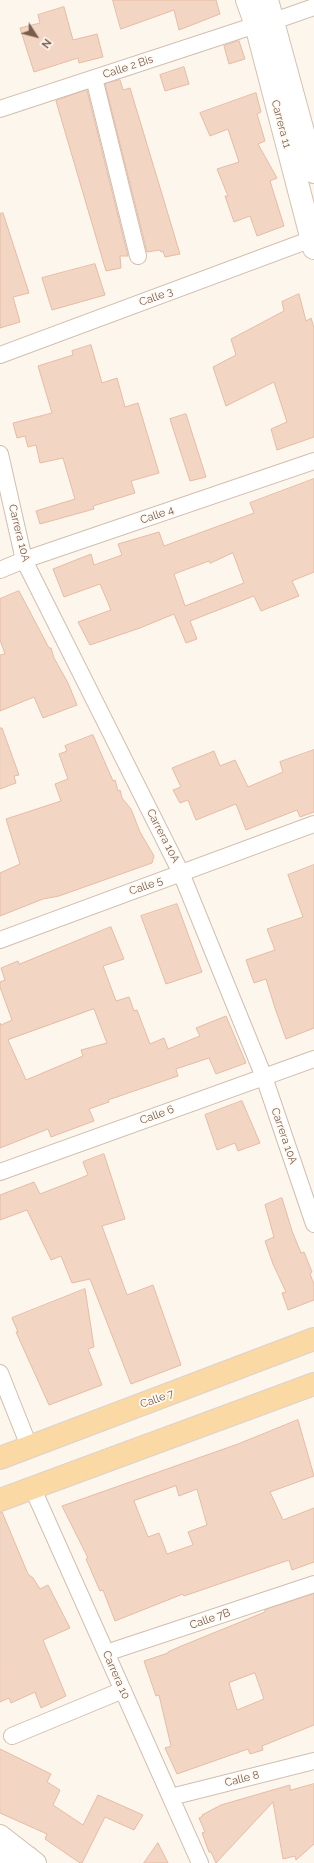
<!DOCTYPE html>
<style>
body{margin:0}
#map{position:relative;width:314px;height:1863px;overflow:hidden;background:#fdf6ec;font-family:Raleway,sans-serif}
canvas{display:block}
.north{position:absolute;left:16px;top:16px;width:40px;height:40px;-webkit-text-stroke:3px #fffaf3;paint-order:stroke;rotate:126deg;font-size:11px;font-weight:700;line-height:16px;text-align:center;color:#7a5c4d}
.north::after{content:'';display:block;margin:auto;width:14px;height:18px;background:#7a5c4d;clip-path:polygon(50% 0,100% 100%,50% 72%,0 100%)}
</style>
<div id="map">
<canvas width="314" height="1863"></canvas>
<div class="north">N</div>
</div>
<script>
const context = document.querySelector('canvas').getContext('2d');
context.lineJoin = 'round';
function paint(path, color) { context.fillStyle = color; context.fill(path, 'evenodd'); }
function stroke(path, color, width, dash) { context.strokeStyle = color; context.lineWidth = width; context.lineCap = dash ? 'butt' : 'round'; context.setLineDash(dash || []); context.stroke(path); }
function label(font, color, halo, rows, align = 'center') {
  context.font = font + ' Raleway,sans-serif'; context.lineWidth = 3.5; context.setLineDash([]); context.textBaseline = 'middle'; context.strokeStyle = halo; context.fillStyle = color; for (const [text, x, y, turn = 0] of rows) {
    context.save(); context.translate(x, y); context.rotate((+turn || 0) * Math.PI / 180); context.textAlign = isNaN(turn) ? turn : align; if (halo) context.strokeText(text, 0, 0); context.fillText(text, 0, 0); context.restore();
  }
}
const building = new Path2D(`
 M113,0H216L220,14L179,30L174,10L121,29Z
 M64,7L73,40L97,34L103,57L79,63L78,58L34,72L20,28L40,23L38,15Z
 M239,41L245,59L229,64L224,46Z
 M184,67L189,84L165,91L160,75Z
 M120,80L123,90L130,88L180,254L165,257L163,251L161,252L160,250L147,252L105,84Z
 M87,90L128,256H120L121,268L106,271L56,101Z
 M256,93L261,112L257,114L265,141L258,144L277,178L270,181L284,226L257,236L250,216L234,222L225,196H228L217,169L239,162L228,129L210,136L200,113Z
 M3,213L29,293L13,297L20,322L0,328V214Z
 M95,264L105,295L52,310L42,278Z
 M299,294L306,321L311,318L314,328V437L277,450L271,429L287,422L274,382L226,406L213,367L236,355L231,339L284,311L282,302Z
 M91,345L102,383L117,378L125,407L138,403L159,473L131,481L135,493L93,506L94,509L40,524L36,511L75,499L63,458L40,463L36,445L28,447L25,436L17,438L13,423L52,413L38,366L73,355L72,351Z
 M186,414L206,477L190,481L170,419Z
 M314,479V572L292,581L299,596L261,611L254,596L190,621L197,639L186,643L174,614L140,628L90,645L78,622L111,610L100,584L64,597L53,569L91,554L94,565L122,555L118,544L159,532L164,546L254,513L250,503ZM233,553L244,583L185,606L174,574L209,561L210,563Z
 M19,591L49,648H51L54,658L68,683L77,705L43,718L34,697L0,711V655L5,654L0,640V599Z
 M0,728H2L19,775L14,776L16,783L0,789Z
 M93,735L113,781L115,780L118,791L120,790L122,798L131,809L140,832L154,856L152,863L59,896L43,899L0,916V873L20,864L6,819L61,801L55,784L68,779L59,754L67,751L65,746Z
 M314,750V812L300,817L297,810L246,830L236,804L196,820L188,800L180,803L173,790L181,787L172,768L214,751L220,766L235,760L248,787L283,772L280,762Z
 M314,865V1028L286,1039L275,1008L266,979L254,983L246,960L275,950L267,929L303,917L288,875Z
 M177,904L202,972L166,984L141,916Z
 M111,927L124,959L103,966L116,1001L129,997L134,1011L137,1010L150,1044L164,1038L168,1049L200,1036L196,1028L226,1016L246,1063L216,1074L209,1058L176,1069L178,1076L108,1100L109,1102L89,1109L94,1121L51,1137L48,1129L0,1148V1023L1,1025L12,1020L0,987V982L5,980L1,968L18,961L19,964ZM94,1009L107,1043L81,1050L83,1056L26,1080L8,1040Z
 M242,1101L260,1143L238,1151L235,1143L217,1150L205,1115Z
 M104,1154L125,1219L102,1226L127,1295L153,1285L181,1365L131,1384L90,1279L72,1283L61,1256L51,1260L27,1210L0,1220V1195L34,1182L40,1194L76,1180L88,1175L83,1162Z
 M282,1198L292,1231L301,1253L304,1252L312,1272L310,1274L314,1284V1300L288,1310L282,1293L286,1292L273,1264L265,1241L274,1237L265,1205Z
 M85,1289L94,1347L88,1349L102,1385L49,1405L16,1332H18L12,1318Z
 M298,1420L314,1476L270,1492L283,1520L314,1508V1562L292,1570L289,1560L184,1596L183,1594L115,1621L103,1590L100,1591L86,1559L88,1558L62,1506L238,1444ZM176,1486L179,1496L197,1489L207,1525L188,1532L193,1545L167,1554L159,1533L148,1537L134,1501Z
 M0,1512H2L28,1574L33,1578L40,1589L48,1585L70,1628L43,1640L66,1696L41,1708L35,1692L11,1703L9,1698L0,1702Z
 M314,1594V1725L262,1746L263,1750L250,1754L248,1749L177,1774L165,1748L171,1746L159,1695L156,1696L144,1661L168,1653V1652L179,1647L265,1612V1610ZM255,1673L264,1699L237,1710L229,1683Z
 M0,1749L51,1774L47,1782L60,1790L53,1805L83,1825L98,1795L143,1815L134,1830L105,1817L82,1863H80L45,1839L47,1834L0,1813Z
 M314,1784V1844L296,1860L295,1856L283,1859L273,1802L216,1863L211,1852H209L202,1833L205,1832L199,1818L203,1816L202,1815L221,1805L290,1785V1790Z
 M158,1843L168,1863H144Z`);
paint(building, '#f3d5c3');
stroke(building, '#e6bba3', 1);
const minor = new Path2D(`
 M274,21L314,7
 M94,78L138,256
 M0,109L256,25
 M0,355L312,239
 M0,454L24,560L181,873L264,1077L314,1224
 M0,570L24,560L314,461
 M0,940L314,824
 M0,1172L314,1059
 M0,1373L29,1446
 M32,1487L200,1863
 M106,1653L314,1584
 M12,1736L123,1690
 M171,1797L314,1761`);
const tertiary = new Path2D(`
 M0,1835L36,1863
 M0,1855L29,1857`);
const secondary = new Path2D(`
 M247,0L256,25L314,248
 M267,0L314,172`);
const primary = new Path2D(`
 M0,1458L314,1339
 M0,1500L314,1384`);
stroke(minor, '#d1beb0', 18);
stroke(tertiary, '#d1beb0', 22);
stroke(secondary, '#d6c0b0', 24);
stroke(primary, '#dad1cd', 24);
stroke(minor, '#fff', 16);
stroke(tertiary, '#fff', 20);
stroke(secondary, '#fff', 22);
stroke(primary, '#fbd9a5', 22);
label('11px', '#7a5c4d', '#fffaf3', [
 ["Calle 2 Bis",128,67,-18],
 ["Carrera 11",281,124,75],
 ["Calle 3",156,297,-20],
 ["Calle 4",157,515,-19],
 ["Carrera 10A",19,533,76],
 ["Carrera 10A",163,836,63],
 ["Calle 5",146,886,-20],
 ["Calle 6",157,1115,-20],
 ["Carrera 10A",284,1136,71],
 ["Calle 7",157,1399,-20],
 ["Calle 7B",210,1619,-19],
 ["Carrera 10",116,1675,66],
 ["Calle 8",242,1779,-14]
]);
</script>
